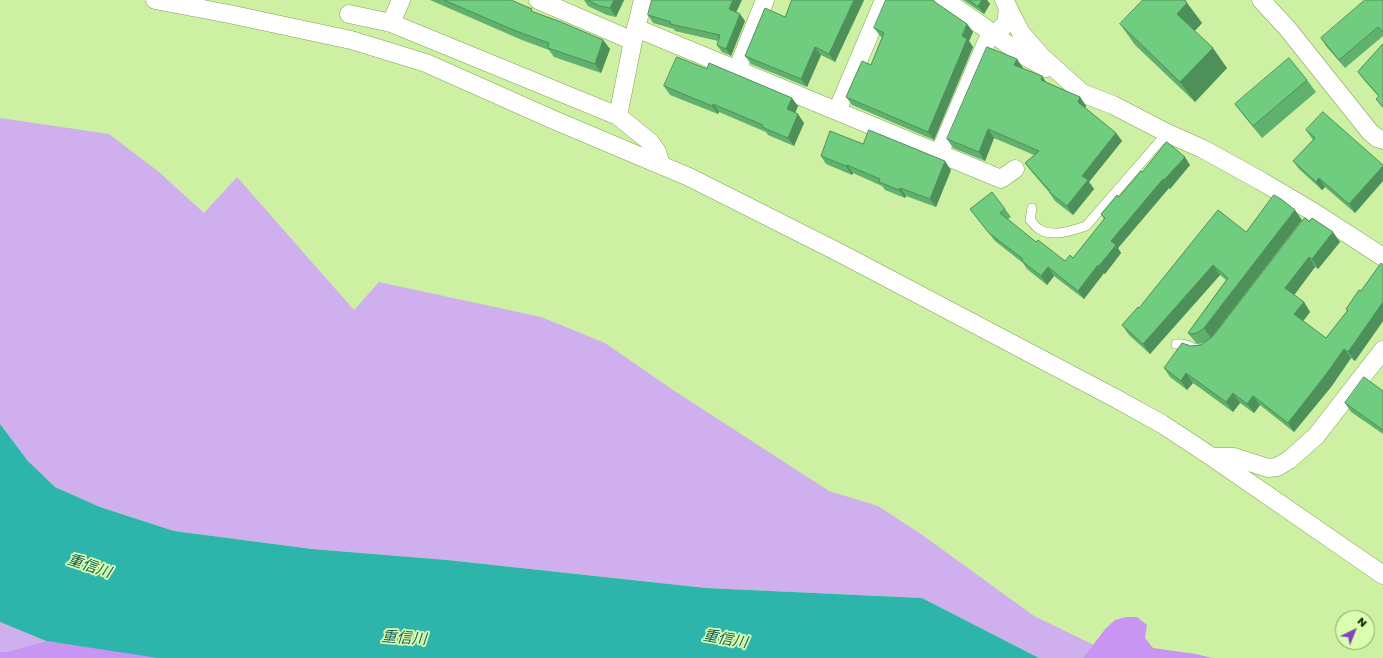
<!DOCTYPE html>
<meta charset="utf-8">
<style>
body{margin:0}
#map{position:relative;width:1383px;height:658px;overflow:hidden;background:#cdf0a2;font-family:Poppins,sans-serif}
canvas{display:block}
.north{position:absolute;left:1335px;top:610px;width:40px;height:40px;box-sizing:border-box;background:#dafeaf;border:1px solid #88a269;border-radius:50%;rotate:43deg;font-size:11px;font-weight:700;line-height:16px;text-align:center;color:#0d1800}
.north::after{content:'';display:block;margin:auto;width:14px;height:18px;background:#8845ba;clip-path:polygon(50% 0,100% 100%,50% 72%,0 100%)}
</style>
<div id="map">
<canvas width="1383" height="658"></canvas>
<div class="north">N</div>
</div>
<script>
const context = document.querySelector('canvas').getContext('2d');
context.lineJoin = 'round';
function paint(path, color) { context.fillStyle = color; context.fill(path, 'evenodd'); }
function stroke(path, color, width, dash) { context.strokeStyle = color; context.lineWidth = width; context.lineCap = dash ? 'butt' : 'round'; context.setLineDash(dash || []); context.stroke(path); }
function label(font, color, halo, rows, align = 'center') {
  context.font = font + ' Poppins,"Noto Sans JP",sans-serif'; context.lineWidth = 3.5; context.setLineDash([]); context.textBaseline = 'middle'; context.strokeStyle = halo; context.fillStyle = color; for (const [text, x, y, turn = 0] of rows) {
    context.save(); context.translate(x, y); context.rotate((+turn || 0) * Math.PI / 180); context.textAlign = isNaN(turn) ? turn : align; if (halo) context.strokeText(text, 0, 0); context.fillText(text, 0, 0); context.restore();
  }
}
paint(new Path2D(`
 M0,118L109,134L159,172L204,213L237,177L354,310L379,282L541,317L605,343L676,392L829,491L878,506L921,534L1034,616L1094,645L1083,658H1039L922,598L706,588L447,560L312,549L174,531L100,507L55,487L28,461L0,424Z
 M0,622L46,641L7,652H0Z`), '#cfafed');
paint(new Path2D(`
 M1126,617H1137L1147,625L1145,638L1153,648L1196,654L1212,658H1083L1106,628L1115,620Z
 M46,641L154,656L158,658H0V652H7Z`), '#c895f3');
paint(new Path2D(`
 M0,424L28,461L55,487L100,507L174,531L312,549L447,560L706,588L922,598L1039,658H158L46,641L0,622Z`), '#2db5ac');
const lane = new Path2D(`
 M1032,208L1030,220C1033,222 1035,227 1039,229C1052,238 1073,230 1086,226L1167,133
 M1176,344C1188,342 1189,349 1199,349`);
const street = new Path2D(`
 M155,0L229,14L351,40L426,63L554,120L689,177L840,253L1115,398L1162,424L1212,457L1383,575
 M538,0L633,41
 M643,0L633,41L618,116L650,142L657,152L661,165
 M944,0L981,25L1021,54L1046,68
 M1004,0L1021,33L1041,56L1082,93L1113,105L1167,133L1203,149L1261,181L1315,213L1383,257
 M1261,0L1287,28L1370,132L1377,138L1383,140
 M349,14L391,23L618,116
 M391,23L401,0
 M636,28L1001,179L1015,169
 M737,70L765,0
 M837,111L884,0
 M939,154L987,41L1006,24L1008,9
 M1212,457H1234L1268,468L1277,467L1289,460L1316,436L1383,350`);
stroke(lane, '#82a256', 10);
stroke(street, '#82a256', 19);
stroke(lane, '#fff', 9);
stroke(street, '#fff', 18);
paint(new Path2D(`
 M430,0H511L534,12L603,40L610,49L601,73L554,57L549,50L522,40Z
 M584,0H624L616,17L607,15L588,6Z
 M792,0H864L835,62L821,55L807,87L751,64L745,56L785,17Z
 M963,0H987L990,4L984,14Z
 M1383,0V36L1345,68L1326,46L1321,38Z
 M934,2L967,24L973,32L969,41L973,47L934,140L852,105L846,97L871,65L882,37L880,36L874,28Z
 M1187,3L1202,23L1194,31L1227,68L1195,102L1135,45L1120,24Z
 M736,12L745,21L731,56L722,52L717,45L718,41L675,31L674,29L653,23L648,15Z
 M1383,44V108L1376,99L1379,97L1364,80L1358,72Z
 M1017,59L1023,68H1022L1042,76L1046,82L1080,97L1086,106L1085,108L1116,133L1122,141L1089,182L1094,189L1073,215L1055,201L1049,192L1031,171L1025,163L1034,155L994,138L985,161L953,148L947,139Z
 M707,69L798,106L795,113L804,123L794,146L768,135L766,132L719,112L718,114L670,95L664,86Z
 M1307,80L1316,92L1262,138L1244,116L1235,104Z
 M1306,130L1383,165V181L1355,213L1325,187L1322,190L1299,169L1293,161L1313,140Z
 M863,144L951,170L936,207L906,196L905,198L885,190L882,186L853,173L852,175L826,164L821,156Z
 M1190,165L1170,189L1169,188L1118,248L1121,253L1105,274L1104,273L1084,299L1054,276L1047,285L1027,269L1023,263L995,241L976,217L970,209H1005L1011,217L1008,219L1036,242L1065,261L1073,258L1104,219L1101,214L1119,197L1142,172Z
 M1302,220L1211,338L1213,336L1309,222L1340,242L1318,269L1315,267L1294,295L1304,302L1310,312L1303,321L1326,338L1347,311L1346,309L1383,265V321L1355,361L1351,358L1331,387L1294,432L1260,405L1254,413L1240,403L1233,412L1193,383L1187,390L1170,377L1164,368L1191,346L1201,345L1204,343L1198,344L1196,343L1188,333L1226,280L1220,275L1150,354L1129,335L1122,325L1139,308L1246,232Z
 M1383,391V434L1351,412L1345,403Z`), '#60b06e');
paint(new Path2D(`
 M614,0H624L616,17L610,8Z
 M733,0H742L734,17L729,9Z
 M854,0H864L835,62L829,54Z
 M982,0H987L990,4L984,14L978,6Z
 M1187,3L1202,23L1191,35L1177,14Z
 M740,14L745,21L731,56L726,49Z
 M967,24L973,32L969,41L973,47L934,140L928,132Z
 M603,40L610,49L601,73L595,64Z
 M815,47L821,55L807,87L801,79Z
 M1213,48L1227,68L1195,102L1180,82Z
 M1017,59L1023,68L1020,74L1014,65Z
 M1042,76L1048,85L1041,80Z
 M1080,97L1086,106L1084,110L1078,102Z
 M792,98L798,106L793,118L787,109Z
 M713,104L719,112L718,114L712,106Z
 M798,114L804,123L794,146L788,138Z
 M988,129L994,138L985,161L979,152Z
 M1116,133L1122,141L1089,182L1094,189L1073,215L1067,206L1082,176Z
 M1185,157L1190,165L1170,189L1164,180Z
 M945,161L951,170L936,207L930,199Z
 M847,165L853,173L852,175L846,166Z
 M1383,166V181L1355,213L1349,204Z
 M1319,178L1325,187L1322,190L1316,182Z
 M1163,179L1169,188L1118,248L1121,253L1105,274L1099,266L1111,241Z
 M900,188L906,196L905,198L899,190Z
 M1295,210L1302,220L1211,338L1204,328Z
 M1333,232L1340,242L1318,269L1312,259Z
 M1309,257L1315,267L1292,298L1285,288Z
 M1098,265L1104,273L1084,299L1078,291Z
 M1213,265L1220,275L1150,354L1143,344Z
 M1048,267L1054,276L1047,285L1041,276Z
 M1304,302L1310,312L1301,324L1294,314Z
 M1383,302V321L1355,361L1348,352Z
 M1344,349L1351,358L1331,387L1294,432L1288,423Z
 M1186,373L1193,383L1187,390L1181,381Z
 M1233,393L1240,403L1233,412L1226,402Z
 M1253,396L1260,405L1254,413L1247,404Z`), '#4e905a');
const building = new Path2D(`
 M444,0H511L532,9L531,11L561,22L603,40L595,64L548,48L549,43L516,31Z
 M588,0H614L610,8L600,6Z
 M652,0H733L729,9L740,14L726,49L717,45L720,35L670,24L671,22L648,15Z
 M792,0H854L829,54L815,47L801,79L745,56L765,8L785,17Z
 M886,0H932L967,24L962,36L967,39L928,132L846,97L862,61L871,65L884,33L874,28Z
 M969,0H982L978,6Z
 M1143,0H1185L1187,3L1177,14L1213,48L1180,82L1120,24Z
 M1365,0H1383V32L1378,27L1339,60L1321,38Z
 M1383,44V107L1376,99L1379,96L1358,72Z
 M987,47L1017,59L1014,65L1042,76L1041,80L1080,97L1078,102L1116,133L1082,176L1088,180L1067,206L1049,192L1050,191L1025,163L1039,151L988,129L979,152L947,139Z
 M677,57L707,69L709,63L792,98L787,109L798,114L788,138L762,127L763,125L713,104L712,106L664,86Z
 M1289,58L1307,80L1253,126L1235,104Z
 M1323,112L1383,165V166L1349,204L1319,178L1316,182L1293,161L1315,138L1306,130Z
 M869,130L945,161L930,199L900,188L899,190L879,182L880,179L847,165L846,166L821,156L830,131L863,144Z
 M1167,142L1185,157L1164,180L1163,179L1111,241L1116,245L1099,266L1098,265L1078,291L1048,267L1041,276L1022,261L1023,259L989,233L970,209L992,192L1005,209L1000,213L1036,242L1038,240L1065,261L1070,255L1073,258L1105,218L1101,214L1117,195L1119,197L1141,171L1142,172Z
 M1274,195L1281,199L1295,210L1204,328L1197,333L1191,334L1188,333L1228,278L1213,265L1143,344L1122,325L1138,307L1139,308L1218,210L1246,232Z
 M1305,218L1309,222L1312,218L1333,232L1312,259L1309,257L1285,288L1304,302L1294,314L1326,338L1348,310L1346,309L1359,290L1361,291L1381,263L1383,265V302L1348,352L1344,349L1324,377L1288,423L1253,396L1247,404L1233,393L1226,402L1186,373L1181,381L1164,368L1182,343L1191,346L1201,345L1213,336Z
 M1364,377L1383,391V430L1345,403Z`);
paint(building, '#70cd80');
stroke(building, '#4e905a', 1);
label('italic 15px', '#1a615c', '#dafeaf', [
 ["重信川",89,567,18],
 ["重信川",404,639,4],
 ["重信川",725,640,10]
]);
</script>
